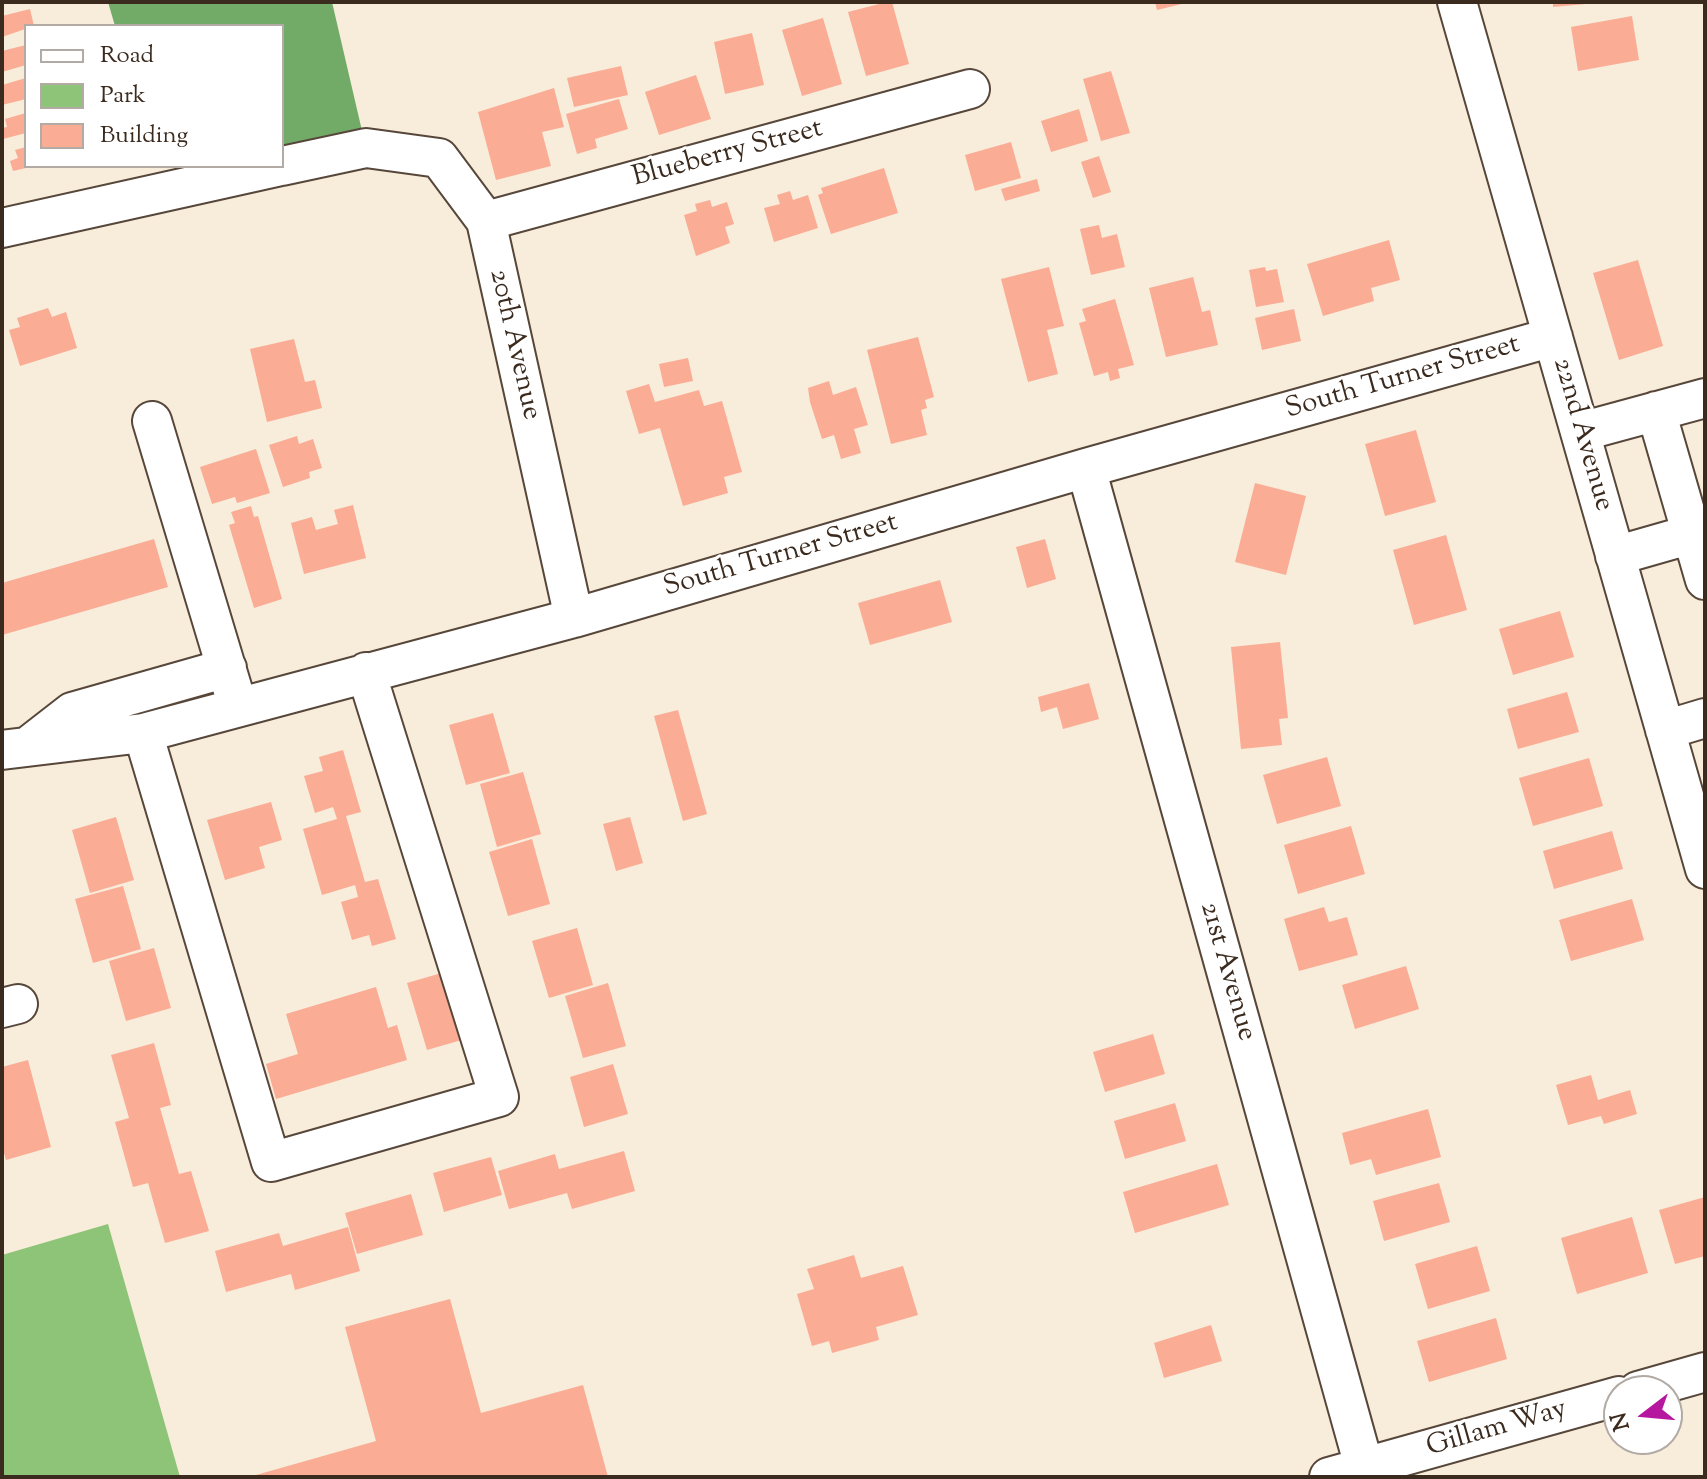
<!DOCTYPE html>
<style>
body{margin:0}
#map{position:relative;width:1707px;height:1479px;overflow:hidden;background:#f8ecdb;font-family:"Sorts Mill Goudy",serif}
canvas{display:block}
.frame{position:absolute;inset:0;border:4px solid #3b2a1e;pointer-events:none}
.legend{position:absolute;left:24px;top:24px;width:260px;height:144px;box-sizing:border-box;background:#fff;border:2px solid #b1aaa5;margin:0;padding:10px 14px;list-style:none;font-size:24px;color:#3b2a1e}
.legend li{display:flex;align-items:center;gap:16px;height:40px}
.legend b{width:40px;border:2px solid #b1aaa5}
.north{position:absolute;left:1603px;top:1375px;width:80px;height:80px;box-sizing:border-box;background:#fff;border:2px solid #b1aaa5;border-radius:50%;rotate:254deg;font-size:22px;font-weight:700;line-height:32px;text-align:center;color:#3b2a1e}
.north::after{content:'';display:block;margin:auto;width:28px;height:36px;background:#b5179e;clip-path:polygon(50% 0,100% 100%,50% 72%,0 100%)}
</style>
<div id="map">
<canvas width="1707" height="1479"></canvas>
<div class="frame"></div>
<ul class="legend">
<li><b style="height:10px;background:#fff"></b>Road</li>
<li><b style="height:22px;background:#8dc478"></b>Park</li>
<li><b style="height:22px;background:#faac94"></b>Building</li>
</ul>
<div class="north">N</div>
</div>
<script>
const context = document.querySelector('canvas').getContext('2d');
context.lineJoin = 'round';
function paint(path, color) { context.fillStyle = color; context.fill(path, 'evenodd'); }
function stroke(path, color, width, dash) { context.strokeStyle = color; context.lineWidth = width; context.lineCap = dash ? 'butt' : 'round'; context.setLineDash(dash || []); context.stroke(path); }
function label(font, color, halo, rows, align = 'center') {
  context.font = font + ' "Sorts Mill Goudy",serif'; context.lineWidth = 6; context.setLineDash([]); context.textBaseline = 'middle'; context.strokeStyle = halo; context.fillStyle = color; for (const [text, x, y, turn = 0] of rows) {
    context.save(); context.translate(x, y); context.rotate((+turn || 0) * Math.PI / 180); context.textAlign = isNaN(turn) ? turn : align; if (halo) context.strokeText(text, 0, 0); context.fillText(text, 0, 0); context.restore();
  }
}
paint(new Path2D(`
 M108,1224L180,1477H2V1255Z`), '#8dc478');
paint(new Path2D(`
 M108,2H332L366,148L282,166V26H115Z`), '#72aa68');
paint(new Path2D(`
 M887,2H892L909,64L866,76L848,12Z
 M1155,2H1186V3L1157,10Z
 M1553,2H1585L1586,4L1553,7Z
 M30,9L34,26L2,37V16Z
 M1632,16L1639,60L1578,71L1571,27Z
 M823,18L842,84L802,96L782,30Z
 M752,33L764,85L725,94L714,42Z
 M26,45V65L2,72V51Z
 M621,66L628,95L574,107L567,78Z
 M1111,71L1130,133L1101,141L1083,79Z
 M696,75L711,119L659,135L645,92Z
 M26,78V99L2,105V85Z
 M554,88L564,127L542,132L551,166L496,180L478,112Z
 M619,99L628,129L595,139L597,148L577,154L566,114Z
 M1079,109L1088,141L1051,152L1041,121Z
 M26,113V133L3,139L2,128L7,127L5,119Z
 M1011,142L1021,178L975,191L965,155Z
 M26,147V168L13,171L10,161L18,158L15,150Z
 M1099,156L1111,192L1093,198L1081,162Z
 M884,168L898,213L831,234L818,195L823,193L821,188Z
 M1037,179L1040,191L1005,201L1001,189Z
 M790,191L793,200L808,195L818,228L774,242L764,208L780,204L777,195Z
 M710,200L712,207L727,202L734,224L725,227L730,243L696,256L684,215L697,211L695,204Z
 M1099,225L1102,238L1117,234L1125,267L1091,275L1080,229Z
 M1389,240L1400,280L1371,288L1374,301L1323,316L1307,264Z
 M1638,260L1663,346L1619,360L1593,273Z
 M1049,267L1064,326L1047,330L1058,374L1028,382L1001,279Z
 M1265,267L1266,271L1277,269L1284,302L1256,307L1249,270Z
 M1193,277L1202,312L1210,310L1218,345L1166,357L1149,288Z
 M1115,299L1134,365L1118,369L1120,378L1110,381L1108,372L1094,376L1079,323L1086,321L1082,309Z
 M48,308L52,317L66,312L77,348L20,366L9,330L20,327L17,318Z
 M1294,309L1301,341L1262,350L1255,318Z
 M918,337L934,397L925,400L927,408L921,410L927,435L891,444L867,350Z
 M294,339L305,382L315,380L322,408L267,422L250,349Z
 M688,358L693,381L664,387L659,364Z
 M829,381L833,395L856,387L868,425L854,429L861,453L841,459L834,435L822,439L810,402L808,388Z
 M649,384L655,402L699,390L704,406L722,401L742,472L724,477L728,493L683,506L660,428L639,434L626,391Z
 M1416,430L1436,502L1385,516L1365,444Z
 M297,436L299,444L313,439L322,468L309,472L310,478L283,487L269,445Z
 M256,449L270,493L237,503L235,497L212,504L200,467Z
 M1255,483L1306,496L1286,575L1235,562Z
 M353,505L366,558L304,574L291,523L312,517L316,530L338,524L334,510Z
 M251,506L254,517L258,516L282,599L254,608L229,525L235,523L231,512Z
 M1446,535L1467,610L1414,625L1393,550Z
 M154,539L168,587L2,635V583Z
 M1045,539L1056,579L1027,588L1016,547Z
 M940,580L952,622L870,645L858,603Z
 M1560,611L1574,657L1513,675L1499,629Z
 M1280,642L1288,718L1279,719L1282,745L1241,749L1231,647Z
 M1089,683L1099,719L1063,729L1057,707L1041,712L1038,697Z
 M1567,692L1579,732L1518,749L1507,709Z
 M678,710L707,814L683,821L654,716Z
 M493,713L510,773L466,785L449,725Z
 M343,750L361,812L346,816L365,882L378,879L396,939L372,946L369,935L352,940L341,902L358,897L355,885L322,895L303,829L337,819L333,807L315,813L304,776L323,771L319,757Z
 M1327,757L1341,806L1277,824L1263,775Z
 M1589,758L1603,806L1533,826L1519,778Z
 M523,772L541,834L497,847L480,784Z
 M271,802L282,840L259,847L265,868L225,880L207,820Z
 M116,817L134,880L90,893L72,830Z
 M630,817L643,863L616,871L603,824Z
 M1351,826L1365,874L1298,894L1284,845Z
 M1612,831L1623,869L1554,889L1543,851Z
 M532,839L550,904L508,916L489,852Z
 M123,886L141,949L93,963L75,899Z
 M1632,899L1644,940L1571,961L1559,920Z
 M1324,907L1329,922L1347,917L1358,955L1299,971L1284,919Z
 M577,928L593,985L549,998L532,941Z
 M154,948L171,1008L126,1021L109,961Z
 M1406,966L1419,1009L1355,1029L1342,985Z
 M445,972L465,1039L427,1050L407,983Z
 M608,983L626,1046L583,1058L565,996Z
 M376,987L388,1028L397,1025L407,1060L276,1099L266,1064L298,1054L286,1014Z
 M1153,1034L1165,1074L1105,1092L1093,1052Z
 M154,1043L171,1105L160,1108L179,1174L191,1171L209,1231L165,1243L148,1183L133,1187L115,1122L129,1118L111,1055Z
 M28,1060L51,1147L6,1160L2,1146V1067Z
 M613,1064L628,1114L584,1127L570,1077Z
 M1591,1075L1598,1100L1630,1090L1637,1114L1604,1124L1601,1116L1568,1125L1556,1085Z
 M1175,1103L1186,1141L1125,1159L1114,1121Z
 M1428,1109L1441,1157L1376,1175L1371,1159L1350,1165L1342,1133Z
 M624,1151L635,1191L572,1209L567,1193L509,1209L498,1171L555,1154L559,1169Z
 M491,1157L502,1195L444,1212L433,1173Z
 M1217,1164L1229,1205L1135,1233L1123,1192Z
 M1439,1183L1450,1222L1384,1241L1373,1201Z
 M411,1194L423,1235L357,1254L345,1213Z
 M1705,1197V1256L1675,1264L1659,1210Z
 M1632,1217L1648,1273L1577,1294L1561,1238Z
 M348,1227L360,1271L295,1290L291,1274L226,1292L215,1251L279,1233L283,1246Z
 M1477,1246L1490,1291L1428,1309L1415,1264Z
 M854,1255L861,1278L903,1266L918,1315L876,1327L879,1340L832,1353L829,1341L812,1346L797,1294L814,1289L807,1269Z
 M450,1299L481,1413L583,1385L608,1477H249L376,1441L345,1327Z
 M1496,1318L1507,1359L1429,1382L1417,1341Z
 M1211,1325L1222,1361L1164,1378L1154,1343Z`), '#faac94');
const minor = new Path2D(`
 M1457,2L1705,869
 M282,166L366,148L439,158L486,221L574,618
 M486,221L970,89
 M2,228L281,166
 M1656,411L1705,580
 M152,421L238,707
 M1580,432L1705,398
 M1086,468L1367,1477
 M1615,556L1692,534
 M1665,730L1705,718
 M143,733L271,1162L499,1097L366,672
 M27,747L72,712L227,668
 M2,750L143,733L574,618L1086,468L1553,337
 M2,1008L18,1004
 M1638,1391L1705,1372
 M1329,1477L1619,1396`);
stroke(minor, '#57473a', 42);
stroke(minor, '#fff', 38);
label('28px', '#3b2a1e', '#fff', [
 ["Blueberry Street",728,155,-15],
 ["20th Avenue",513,345,77],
 ["South Turner Street",1403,379,-16],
 ["22nd Avenue",1581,435,74],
 ["South Turner Street",781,557,-16],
 ["21st Avenue",1226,972,74],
 ["Gillam Way",1497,1430,-16]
]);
</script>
